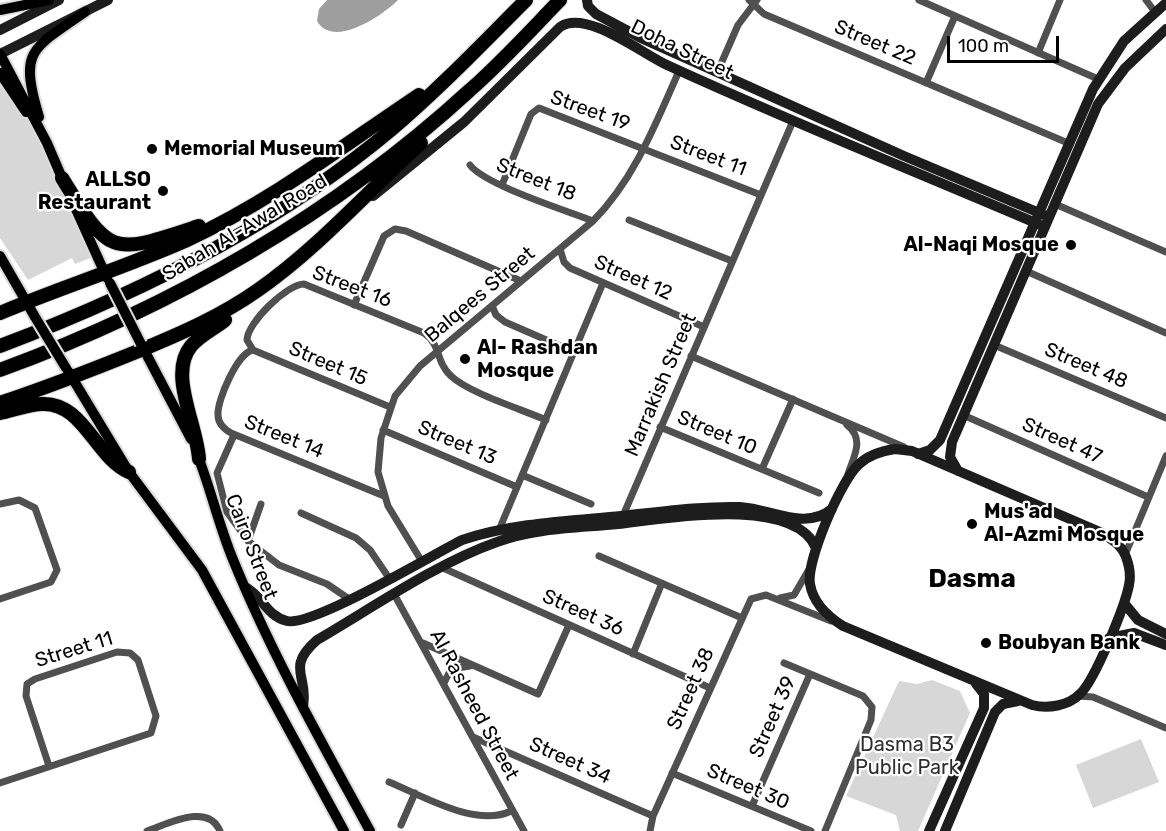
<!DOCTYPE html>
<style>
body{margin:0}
#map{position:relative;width:1166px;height:831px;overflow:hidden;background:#fff;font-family:Rubik,sans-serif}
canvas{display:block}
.scale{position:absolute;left:947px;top:36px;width:112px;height:27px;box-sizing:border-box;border:3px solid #000;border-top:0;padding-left:8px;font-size:18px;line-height:21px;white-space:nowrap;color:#000;-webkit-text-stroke:4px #fff;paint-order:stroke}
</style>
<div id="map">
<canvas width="1166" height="831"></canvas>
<div class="scale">100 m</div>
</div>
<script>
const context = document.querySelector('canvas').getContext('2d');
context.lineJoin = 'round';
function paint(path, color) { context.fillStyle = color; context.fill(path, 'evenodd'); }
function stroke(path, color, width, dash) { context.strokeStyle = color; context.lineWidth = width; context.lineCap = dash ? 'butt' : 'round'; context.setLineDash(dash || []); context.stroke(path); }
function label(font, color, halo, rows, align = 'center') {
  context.font = font + ' Rubik,sans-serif'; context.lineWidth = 4.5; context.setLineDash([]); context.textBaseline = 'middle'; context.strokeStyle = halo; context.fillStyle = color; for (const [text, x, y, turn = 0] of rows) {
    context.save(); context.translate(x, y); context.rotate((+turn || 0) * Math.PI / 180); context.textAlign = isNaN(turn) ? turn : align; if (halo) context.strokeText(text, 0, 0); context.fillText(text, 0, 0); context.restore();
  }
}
paint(new Path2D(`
 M0,57L41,141L93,257L75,264L72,258L28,280L0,238Z
 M932,680L960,691L970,713L918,831H900L896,815L846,796L899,681L917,684Z
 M1141,739L1159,782L1093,808L1076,765Z`), '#d7d7d7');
paint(new Path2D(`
 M327,0H398C382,16 333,49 317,21L319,9Z`), '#9e9e9e');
const primary = new Path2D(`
 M0,10L49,0
 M0,54L47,143L65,185
 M0,73L26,112
 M39,117C19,49 31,50 85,12
 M74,205L107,278
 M0,256L35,317
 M141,344L191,439
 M68,371L129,472L202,570L344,831
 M197,454C211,489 219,527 234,562C272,655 322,743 370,831`);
const highway = new Path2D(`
 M62,178C111,258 111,255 199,226
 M0,313C62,287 126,267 187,240C270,202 344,145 419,95
 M0,346C138,294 278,225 392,129C439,89 482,44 526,0
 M0,370C172,307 335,214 470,90C502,62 530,31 560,0
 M0,403C48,387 94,369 141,350C182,333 221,316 258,290C318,248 367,192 421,143
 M0,413C13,410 27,405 41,404C83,401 95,457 129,472
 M199,459C197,425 168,374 191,346C200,335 214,329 225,320`);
stroke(primary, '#dbdbdb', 14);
stroke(highway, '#dbdbdb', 16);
stroke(new Path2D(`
 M749,0L764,14L1068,143
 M919,0L1098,79
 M1146,0L1155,12
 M1038,53L1060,0
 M717,73L738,25L757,0
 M926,83L955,16
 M470,165C485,185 565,210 593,221
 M502,185L531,114L539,108L761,195
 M1055,204L1166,252
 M629,220L732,261
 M560,249L564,262L570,268L704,327
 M1026,271L1166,333
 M354,305L384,236L395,229L406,231L521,281
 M492,306L496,315L505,322L574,352
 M994,345L1166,418
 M253,350L247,340C247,323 287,284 304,284L424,333C441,344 436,363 451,376C469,393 521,409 546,420
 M253,350C238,352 217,400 218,415C218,423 224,429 231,433L384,496
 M253,350L390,407
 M691,356L904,447
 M963,415L1148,497
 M847,425C865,439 854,456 848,474
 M660,427L819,493
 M383,430L517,487
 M234,435L217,473L227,512L248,541L279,565L327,584L349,599
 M762,469L793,399
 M522,475L591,504
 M0,504L19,500L35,508L57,570L51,582L0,599
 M301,513L356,538L370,550L389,578
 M622,518L793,121
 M499,530L603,283
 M1110,539L1132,532
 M248,541L261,504
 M1125,555L1166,456
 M599,556L742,618
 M421,560L388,506L378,472L381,438L395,396L420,366L593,221C634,180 656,123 679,71
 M443,568L710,688
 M394,594L524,831
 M780,598L794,595L808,571
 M423,643L538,694L569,625
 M633,654L662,583
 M784,663L863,696L872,707L871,720L825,831
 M444,683L451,669L470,666
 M1078,696L1093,697L1166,728
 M473,737L653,816
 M672,773L811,831
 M389,782C423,796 476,828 511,811
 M0,783L151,733L156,716L138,660L130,653L117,652L35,679L27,684L26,696L49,766
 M752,806L810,674
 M401,825L415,793
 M147,831C168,824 208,802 220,831
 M650,831L653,816L751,599L766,595L831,621`), '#505050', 7);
stroke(new Path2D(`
 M587,0L588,6L596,14L643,39L904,156L1049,217
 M0,30L59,0
 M0,54L108,0
 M373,196L464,122L560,27C586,9 641,53 667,65C791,122 919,173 1045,227
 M895,449L912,451L1100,532C1110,538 1122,545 1126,557C1129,565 1131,576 1129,585C1125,606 1095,680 1080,694C1068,706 1048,709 1032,705L843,626C827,616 813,602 810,584C806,561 841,481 858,465C868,455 881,451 895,449Z
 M918,454L930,450L940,440L1093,89L1124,41L1166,3
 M958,471L950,457L952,442L1098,104L1125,68L1166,29
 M245,587C262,595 266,616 287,621C312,627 432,555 462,540C513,523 568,521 621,516C660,512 700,506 740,507C772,509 805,531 832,509
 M1124,603L1138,620L1166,634
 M1109,638L1134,633L1166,645
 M303,706C309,676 285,668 317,640C372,608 437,563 497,542C535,528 578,528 618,524C663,519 794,495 816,548
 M929,831L984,708V694L976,684
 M945,831L995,712L1003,704L1018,701`), '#1d1d1d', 10);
stroke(primary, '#000', 10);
stroke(highway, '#000', 14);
const primaryBridge = new Path2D(`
 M110,283L141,344
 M35,317L66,368`);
stroke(primaryBridge, '#dbdbdb', 14, []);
stroke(primaryBridge, '#000', 10);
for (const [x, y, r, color] of [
 [152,149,6,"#000"],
 [163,191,6,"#000"],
 [1071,245,6,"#000"],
 [465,359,6,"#000"],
 [972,524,6,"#000"],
 [986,643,6,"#000"]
]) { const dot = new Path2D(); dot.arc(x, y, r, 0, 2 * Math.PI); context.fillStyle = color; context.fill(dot); stroke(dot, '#fff', 2); }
label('20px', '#000', '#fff', [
 ["Street 22",875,43,23],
 ["Doha Street",682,50,26],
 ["Street 19",590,111,20],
 ["Street 11",708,156,21],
 ["Street 18",536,180,22],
 ["Sabah Al-Awal Road",245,228,-31],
 ["Street 12",633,278,24],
 ["Street 16",352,287,21],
 ["Balqees Street",480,295,-40],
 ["Street 15",328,364,23],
 ["Street 48",1086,366,23],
 ["Marrakish Street",661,385,-67],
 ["Street 10",717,433,23],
 ["Street 14",284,437,22],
 ["Street 47",1062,441,24],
 ["Street 13",457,443,23],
 ["Cairo Street",251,547,69],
 ["Street 36",583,613,24],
 ["Street 11",74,650,-17],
 ["Street 38",691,689,-66],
 ["Al Rasheed Street",474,705,62],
 ["Street 39",773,717,-66],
 ["Street 34",570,761,24],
 ["Street 30",748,787,23]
]);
label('bold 20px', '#000', '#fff', [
 ["Memorial Museum",164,149],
 ["ALLSO",151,180,"right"],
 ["Restaurant",151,203,"right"],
 ["Al-Naqi Mosque",1059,245,"right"],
 ["Al- Rashdan",477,348],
 ["Mosque",477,371],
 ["Mus'ad",984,512],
 ["Al-Azmi Mosque",984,535],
 ["Boubyan Bank",998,643]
], 'left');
label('20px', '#2e2e2e', '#fff', [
 ["Dasma B3",907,745],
 ["Public Park",907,768]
]);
label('bold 26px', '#000', '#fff', [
 ["Dasma",972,579]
]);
</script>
